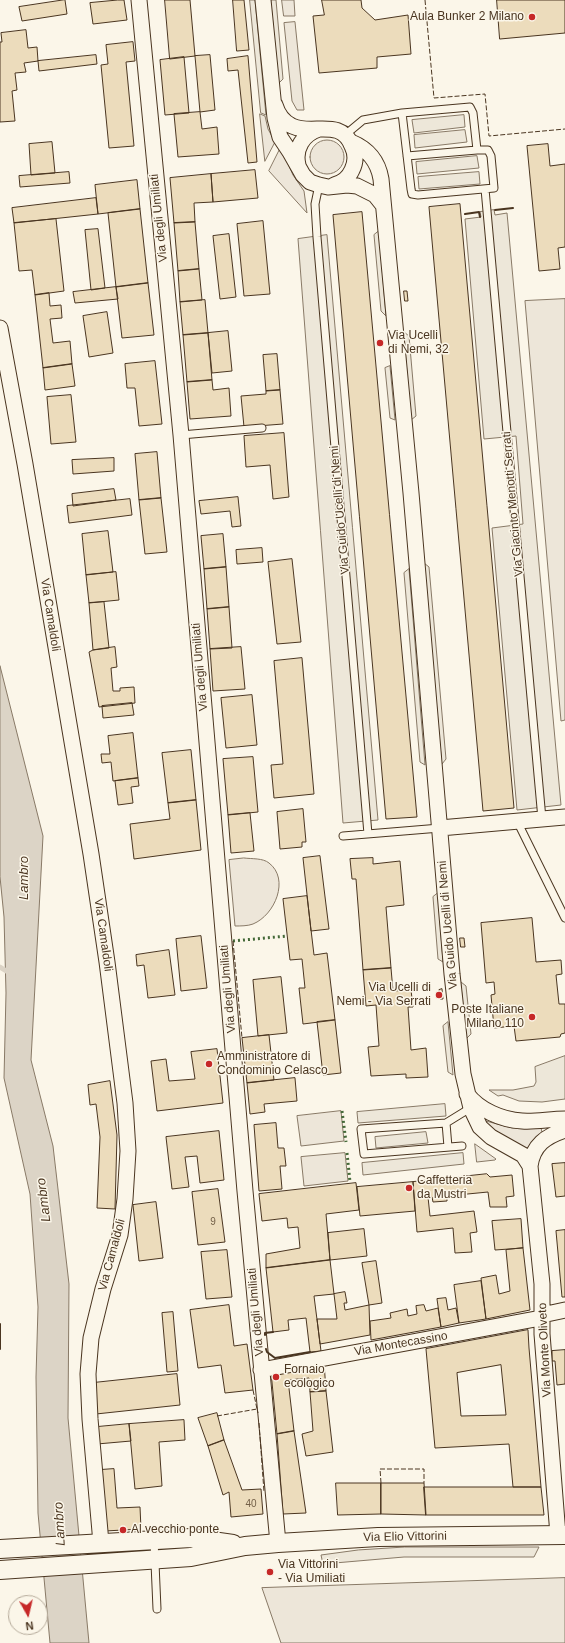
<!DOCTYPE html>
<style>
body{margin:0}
#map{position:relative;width:565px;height:1643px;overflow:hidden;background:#fbf6e9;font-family:Helvetica,sans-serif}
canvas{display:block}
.north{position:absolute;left:8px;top:1595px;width:40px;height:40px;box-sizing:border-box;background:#fbf6e9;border:1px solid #b4a999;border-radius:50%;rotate:172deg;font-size:11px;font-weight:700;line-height:16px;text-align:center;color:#4a3520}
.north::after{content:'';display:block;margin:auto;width:14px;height:18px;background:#c62828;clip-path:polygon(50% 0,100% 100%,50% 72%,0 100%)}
</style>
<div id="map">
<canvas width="565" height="1643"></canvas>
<div class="north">N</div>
</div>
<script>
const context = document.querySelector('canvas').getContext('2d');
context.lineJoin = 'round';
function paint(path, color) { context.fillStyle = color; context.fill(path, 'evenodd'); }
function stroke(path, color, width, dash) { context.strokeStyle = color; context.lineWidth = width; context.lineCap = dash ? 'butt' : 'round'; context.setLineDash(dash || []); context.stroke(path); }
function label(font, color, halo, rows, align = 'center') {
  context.font = font + ' Helvetica,sans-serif'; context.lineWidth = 3; context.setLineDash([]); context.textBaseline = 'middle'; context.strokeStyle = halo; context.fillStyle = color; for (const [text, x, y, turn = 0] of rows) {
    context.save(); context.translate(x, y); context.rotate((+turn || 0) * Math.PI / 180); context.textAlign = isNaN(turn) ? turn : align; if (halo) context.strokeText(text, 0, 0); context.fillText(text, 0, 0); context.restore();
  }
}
const green = new Path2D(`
 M282,0H294L295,16H284Z
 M295,22L304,110H297L292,101L284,23Z
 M260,114L265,116L268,129L275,142L265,161Z
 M310 157a17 17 0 1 1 34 0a17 17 0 1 1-34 0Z
 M280,149L286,159L293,175L304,191L307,213L269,171Z
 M565,299V720L561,721L525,301Z
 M244,858C252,859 263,858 269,863C290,879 275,915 253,924C248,926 240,926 235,926L229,860Z
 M341,1111L344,1141L301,1146L297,1116Z
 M486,1121L512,1128L537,1127L541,1128L542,1132L534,1140L528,1150L503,1138L485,1122Z
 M475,1144L496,1159L495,1160L477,1162Z
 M345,1153L348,1181L304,1186L301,1157Z
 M565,1578V1643H281L262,1588Z`);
paint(green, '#ede6d9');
stroke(green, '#887966', 1);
const parking = new Path2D(`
 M250,0H255L266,115L261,113Z
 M271,0H276L283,79L279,83Z
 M464,115L465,127L414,133L412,120Z
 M465,130L467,142L415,148L414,135Z
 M477,156L479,168L417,174L416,162Z
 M479,172L480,184L419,189L418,177Z
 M494,210L495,215L507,213L561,805L517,810L492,528L523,524L516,436L484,439L465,219L481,217L480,212Z
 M379,231L386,316L381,311L374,235Z
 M327,235L378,820L343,823L298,239Z
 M404,332L409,336L416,416L411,420Z
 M390,366L395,420L390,418L385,368Z
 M424,563L429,567L446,759L442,764Z
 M409,569L425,765L420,762L404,573Z
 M438,893L443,962L438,959L433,897Z
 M461,982L466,986L471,1034L466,1039Z
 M448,1022L453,1075L448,1072L443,1026Z
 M565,1056V1099L542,1102L519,1101L503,1095L498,1096L489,1090H513L534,1086L536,1082L535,1067Z
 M445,1104L446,1116L358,1123L357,1112Z
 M426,1132L428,1143L376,1148L375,1137Z
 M463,1153L464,1164L363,1175L362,1163Z
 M405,1547H539L534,1557H404L323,1564L321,1555L358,1550Z`);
paint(parking, '#ede7d9');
stroke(parking, '#887966', 1);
const water = new Path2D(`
 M0,666L43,836L31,1060L53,1146L69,1284L68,1418L89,1643H50L38,1513L36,1377L38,1307L30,1194L4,1078L6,993L4,917L0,877Z`);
paint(water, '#dcd4c6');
stroke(water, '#887966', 1);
stroke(new Path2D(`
 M0,967L11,974`), '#dcd4c6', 5);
const building = new Path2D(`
 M65,0L67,14L22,21L19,7Z
 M118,0H124L127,20L93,24L90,3Z
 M165,0H190L195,56L170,59Z
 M233,0H244L249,50L237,51Z
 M322,0H361L362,8L375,20L408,15L411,54L377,57V68L319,73L313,16L324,15Z
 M497,0H565V33L500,39Z
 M26,30L28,48L37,47L38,61L24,63L26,72L15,73L17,90L12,91L15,121L0,122V42H2L1,33Z
 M133,42L135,61L126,62L134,146L109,148L101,65L108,64L106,45Z
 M96,55L97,64L39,71L38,61Z
 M210,55L215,110L200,112L195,56Z
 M248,56L257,162L248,163L238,70L228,71L227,59Z
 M184,57L189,113L165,115L160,60Z
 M200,112L202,129L217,127L219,154L178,157L174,114Z
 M52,142L55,173L31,175L29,144Z
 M548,144L550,166L565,164V247L558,248L560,269L539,271L527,146Z
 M255,170L258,198L213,202L211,174Z
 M69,172L70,183L20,187L19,176Z
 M211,174L213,202L194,203L195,222L174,223L170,178Z
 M137,180L140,209L98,214L95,185Z
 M96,198L98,214L14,223L12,208Z
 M460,204L514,808L483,811L429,207Z
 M140,209L148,283L116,287L108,213Z
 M362,212L417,817L386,819L333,215Z
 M56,219L64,291L35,295L32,270L19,271L14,223Z
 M263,221L270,294L244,296L237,224Z
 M195,222L199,269L178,271L174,223Z
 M98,229L105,288L91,290L85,230Z
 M229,234L236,297L220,299L213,236Z
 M199,269L202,300L180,302L178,271Z
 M148,283L154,335L122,338L116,287Z
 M116,287L118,299L75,303L73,292Z
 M404,291H407L408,301H405Z
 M49,293L50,306L61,305L62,318L50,319L53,343L70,341L72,364L43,368L35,295Z
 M205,300L208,333L183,335L180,302Z
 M107,312L113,353L89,357L83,316Z
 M228,331L232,371L212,373L208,333Z
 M208,333L212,380L187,382L183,335Z
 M277,354L280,390L266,391L263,355Z
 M155,361L162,424L139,426L135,388H127L125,364Z
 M72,364L75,386L45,390L43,368Z
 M212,380L213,390L229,388L231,416L190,419L187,382Z
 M280,390L283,424L244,427L241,396L266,394V391Z
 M71,395L76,442L51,444L47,397Z
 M284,433L289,497L273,499L270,465L246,467L244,436Z
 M157,452L161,498L139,500L135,454Z
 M114,458V471L73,474L72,460Z
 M114,489L116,500L73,506L72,494Z
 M238,497L241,526L232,527L230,511L201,514L199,501Z
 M161,498L167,552L145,554L139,500Z
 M130,499L132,515L69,523L67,506Z
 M108,531L113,572L86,575L82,534Z
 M223,534L226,567L204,569L201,536Z
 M262,548L263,562L237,564L236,550Z
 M292,559L301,642L277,644L268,562Z
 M226,567L229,607L207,609L204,569Z
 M116,572L119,600L89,603L86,575Z
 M104,602L109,648L93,650L89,603Z
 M229,607L232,648L210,649L207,609Z
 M115,647L117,667L111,668L113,691H120V688L134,687L135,703L99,707L89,652L93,650Z
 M241,647L245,689L213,691L210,649Z
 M302,658L314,794L274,798L271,765L283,764L274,661Z
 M252,695L257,745L226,748L221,698Z
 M132,703L134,715L103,718L102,706Z
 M133,733L138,778L113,781L111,762L102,763L101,754H110L108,736Z
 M191,750L196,800L168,803L162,753Z
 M253,757L258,812L228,815L223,759Z
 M138,778L139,786L131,787L133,803L118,805L115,781Z
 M196,800L201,850L134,859L130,824L170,819L168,803Z
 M303,809L306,842H302V847L280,849L277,812Z
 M250,813L254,851L231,853L228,815Z
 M320,856L329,929L311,931L303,858Z
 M373,858V864L400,861L404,905L386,907L391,968L363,970L356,879H352L350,859Z
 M307,896L314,955L327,953L335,1020L303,1024L299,988H305L302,959L290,960L283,899Z
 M532,918L536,962L561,960L562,974L556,975L559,1004H565V1033L561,1034L560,1037L516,1041L514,1026L494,1028L491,995L495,994L494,982L486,983L481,923Z
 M201,936L207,988L181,991L176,939Z
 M460,938H464L465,947H461Z
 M169,950L175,995L148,998L144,965L137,966L136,955Z
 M391,968L393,991L411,990L413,1007H408L411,1050L426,1048L428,1077L406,1078V1074L371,1076L368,1047L379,1046L376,1005L366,1006L363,970Z
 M281,977L287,1033L258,1036L253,980Z
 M442,989L443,999H440L439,990Z
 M335,1020L341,1073L323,1075L317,1022Z
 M269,1035L274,1080L247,1083L242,1038Z
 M217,1049L223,1103L157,1111L151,1061L166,1059L169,1081L195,1079L191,1052Z
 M295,1078L297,1101L264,1104L265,1112L250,1114L247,1083Z
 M110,1081L117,1135L115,1209L97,1208L100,1137L96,1104L90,1105L88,1085Z
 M276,1123L278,1148H284L286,1166H280L282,1189L259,1191L254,1125Z
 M219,1131L224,1180L200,1183L197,1156L185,1157L189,1187L172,1189L166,1137Z
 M565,1163V1196L556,1197L552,1164Z
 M487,1174L490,1177L512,1175L514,1196L506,1197L507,1207H490L488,1192L447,1196V1201L433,1202L432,1197H428L430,1216L474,1211L477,1232L470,1233L472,1252L455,1253L453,1228L417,1232L413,1182Z
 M413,1182L415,1211L360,1216L357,1187Z
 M356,1183L359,1210L326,1214L330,1260L266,1268V1254L300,1248L298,1227L288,1228L287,1218L262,1221L259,1194Z
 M218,1189L225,1242L198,1245L192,1192Z
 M156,1202L163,1258L139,1261L133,1205Z
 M521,1219L523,1248L495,1250L492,1221Z
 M364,1229L367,1256L330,1260L328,1233Z
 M565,1230V1297H562L556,1231Z
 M523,1248L530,1310L486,1319L481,1278L496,1275L499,1294L510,1291L506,1250Z
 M227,1250L232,1297L206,1299L201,1252Z
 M330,1260L334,1294L314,1296L321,1351L310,1352L306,1318L288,1320L289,1330L273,1332L266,1268Z
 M376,1261L382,1303L369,1305L362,1263Z
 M481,1281L486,1319L459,1323L454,1285Z
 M345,1292L347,1303H344L345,1310L369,1305L370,1335L320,1344L317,1319H337L334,1294Z
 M446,1298L448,1310L456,1308L459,1323L441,1327L437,1299Z
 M229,1305L234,1346L247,1344L253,1390L225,1393L221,1365L198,1368L190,1310Z
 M424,1305L426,1311L438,1308L441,1327L371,1340L370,1321L391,1318L390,1313L407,1309L408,1316L417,1314L416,1306Z
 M173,1312L178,1371L167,1372L162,1313Z
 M528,1330L529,1348L541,1487H513L509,1444L435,1448L426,1349ZM501,1365L506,1415L461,1416L457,1373Z
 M565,1350V1384L557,1385L555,1361H552V1351Z
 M324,1362L326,1391L310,1392L309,1378L288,1380L294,1431L277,1434L271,1372Z
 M177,1374L180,1405L96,1414L93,1383Z
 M326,1391L333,1452L306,1456L302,1434L313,1431L310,1392Z
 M217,1413L224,1440L208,1446L198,1418Z
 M184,1420L185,1440L159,1442L162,1486L135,1489L129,1424Z
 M129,1424L131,1441L97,1444V1427Z
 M294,1431L306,1513L283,1514L277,1434Z
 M224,1440L242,1490L261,1489L263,1514L231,1517L229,1492L223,1495L208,1446Z
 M114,1469L117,1508L140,1507L141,1529L105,1531L100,1470Z
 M336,1483H381V1514L338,1515Z
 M381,1483H424L426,1515L381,1514Z
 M424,1487H541L544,1515H426Z`);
paint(building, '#ecdcbc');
stroke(building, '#4a3520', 1);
const service = new Path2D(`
 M402,113L411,189L412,194L418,195L494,188L491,156L488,150H477L407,156
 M345,135L363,120L402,113L470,107L473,113L477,150
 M319,185L315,204L317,237L368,834
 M485,189L542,819
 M181,435L262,428
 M517,821L565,918
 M343,836L440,828
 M446,1123L448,1147
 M462,1146L364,1154L361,1129L446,1123L472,1107
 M154,1540L157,1609`);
const minor = new Path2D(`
 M139,0L181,435L245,1191L278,1543
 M263,0L275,118L280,137L290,152L303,175L310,182L319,185L328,187L347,185L357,186L375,195L383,205
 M275,105C278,115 283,122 292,126C312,136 341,117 352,146C356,154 356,162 352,170C349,177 342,183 334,185
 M351,142C368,149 378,161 381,179L411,493L452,974L463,1074L471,1108L480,1127L491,1137L523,1155L530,1166L542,1284V1334L558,1535
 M298,165C294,149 303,134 319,129
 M0,328L25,464L91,854L107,962L125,1103L128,1151L125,1199L120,1235L103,1289L91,1338L88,1374L90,1419L101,1543
 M440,828L565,817
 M467,1094C479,1110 502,1120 522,1121C536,1122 550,1119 565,1119
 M530,1166C533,1145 546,1136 565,1130
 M542,1315L565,1310
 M261,1370L541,1318`);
const tertiary = new Path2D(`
 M0,1549L191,1538L233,1544
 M0,1570L191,1557L245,1546L278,1543L378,1537L565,1535`);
stroke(service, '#4a3520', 9);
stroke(minor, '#4a3520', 17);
stroke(tertiary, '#4a3520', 20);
stroke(service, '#fbf6e9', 7);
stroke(minor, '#fbf6e9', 15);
stroke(tertiary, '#fbf6e9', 18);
stroke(new Path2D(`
 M233,941L287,936
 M342,1111L346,1142
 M347,1153L350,1182`), '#436837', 3, [2, 3]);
stroke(new Path2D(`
 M425,0L434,98L485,94L489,136L565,129
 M233,941L242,1038
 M253,1390L257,1409
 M217,1416L257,1409L258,1413
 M259,1423L264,1492
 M381,1483L380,1469H424V1483`), '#4a3520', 1, [5, 2]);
stroke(new Path2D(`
 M495,210L513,208
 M465,214L479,212L480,217
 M0,1324V1349
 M265,1335V1333L273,1332
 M266,1349L267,1352L275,1358L310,1352`), '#4a3520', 2);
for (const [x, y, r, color] of [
 [532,17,4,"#c62828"],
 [380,343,4,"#c62828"],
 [439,995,4,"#c62828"],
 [532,1017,4,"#c62828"],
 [209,1064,4,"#c62828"],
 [409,1188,4,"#c62828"],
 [276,1377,4,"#c62828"],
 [123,1530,4,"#c62828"],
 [270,1572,4,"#c62828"]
]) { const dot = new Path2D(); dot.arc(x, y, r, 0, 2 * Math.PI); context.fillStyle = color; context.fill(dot); stroke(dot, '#fbf6e9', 1.5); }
label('10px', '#725f47', null, [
 ["9",213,1222],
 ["40",251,1504]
]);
label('12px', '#4a3520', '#fbf6e9', [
 ["Aula Bunker 2 Milano",524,17,"right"],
 ["Via Ucelli",388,336],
 ["di Nemi, 32",388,350],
 ["Via Ucelli di",431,988,"right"],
 ["Nemi - Via Serrati",431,1002,"right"],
 ["Poste Italiane",524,1010,"right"],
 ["Milano 110",524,1024,"right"],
 ["Amministratore di",217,1057],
 ["Condominio Celasco",217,1071],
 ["Caffetteria",417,1181],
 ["da Mustri",417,1195],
 ["Fornaio",284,1370],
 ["ecologico",284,1384],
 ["Al vecchio ponte",131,1530],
 ["Via Vittorini",278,1565],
 ["- Via Umiliati",278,1579]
], 'left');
label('12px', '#4a3520', '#fbf6e9', [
 ["Via degli Umiliati",159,218,-96],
 ["Via Giacinto Menotti Serrati",513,504,-95],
 ["Via Guido Ucelli di Nemi",340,510,-95],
 ["Via Camaldoli",50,615,81],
 ["Via degli Umiliati",200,667,-95],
 ["Via Guido Ucelli di Nemi",448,925,-95],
 ["Via Camaldoli",103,935,82],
 ["Via degli Umiliati",228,989,-95],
 ["Via Camaldoli",112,1255,-75],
 ["Via degli Umiliati",256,1312,-95],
 ["Via Montecassino",401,1344,-10],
 ["Via Monte Oliveto",545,1350,-93],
 ["Via Elio Vittorini",405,1537,-1]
]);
label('italic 13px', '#4a3520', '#fbf6e9', [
 ["Lambro",24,878,-90],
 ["Lambro",44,1200,-97],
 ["Lambro",60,1524,-93]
]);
</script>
